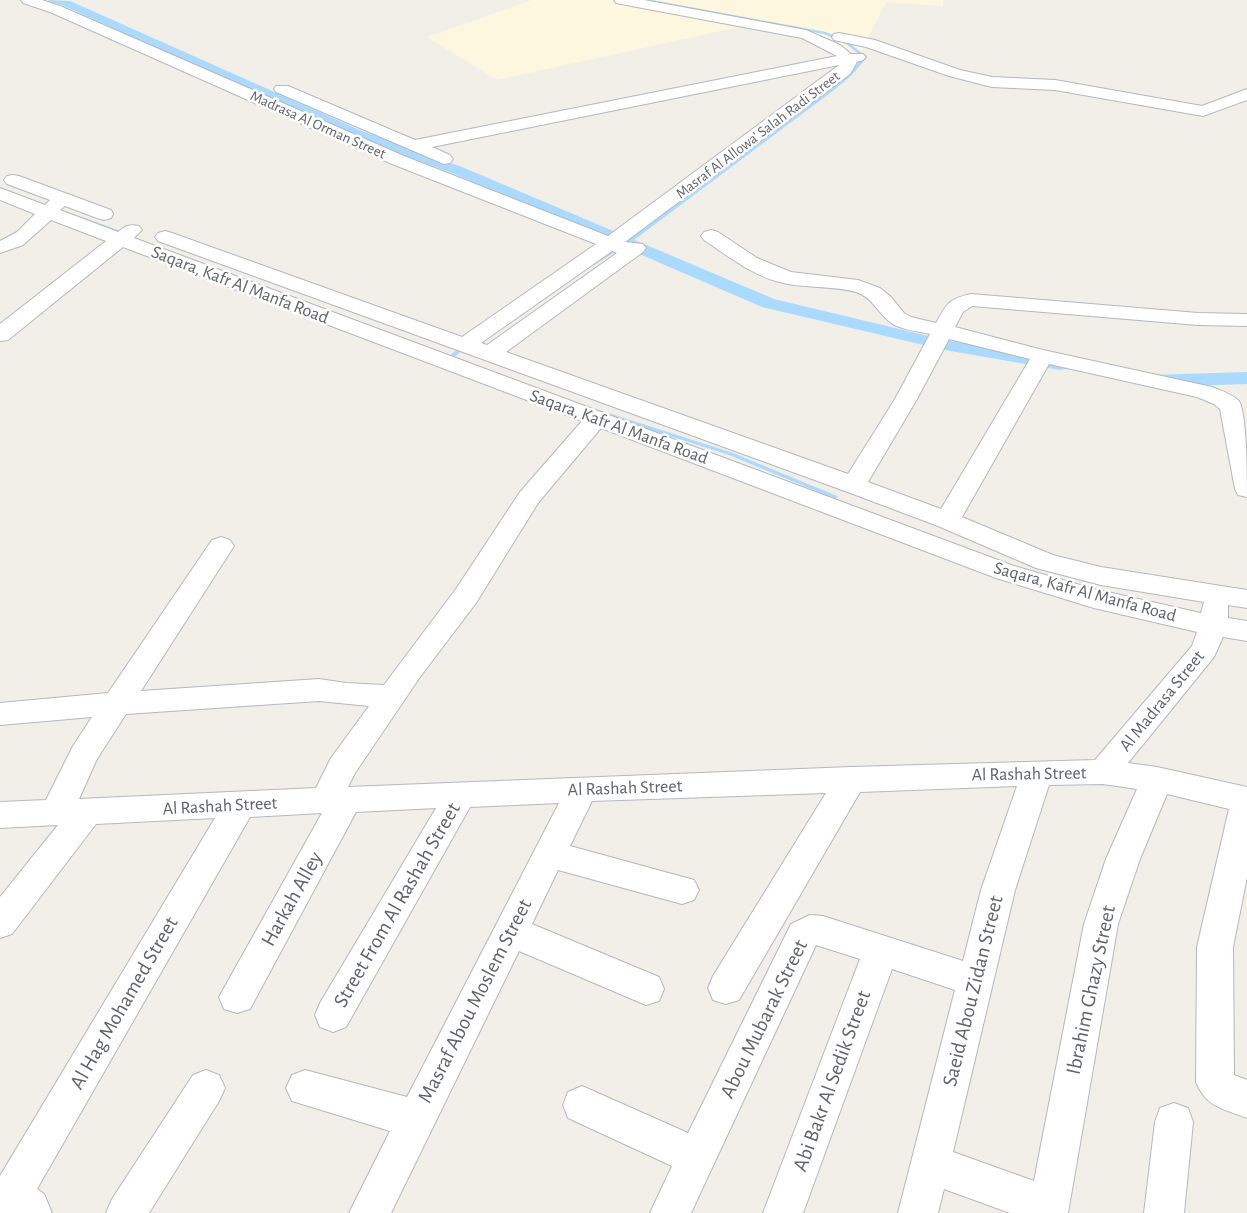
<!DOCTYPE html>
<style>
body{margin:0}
canvas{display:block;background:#f1efe8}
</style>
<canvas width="1247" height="1213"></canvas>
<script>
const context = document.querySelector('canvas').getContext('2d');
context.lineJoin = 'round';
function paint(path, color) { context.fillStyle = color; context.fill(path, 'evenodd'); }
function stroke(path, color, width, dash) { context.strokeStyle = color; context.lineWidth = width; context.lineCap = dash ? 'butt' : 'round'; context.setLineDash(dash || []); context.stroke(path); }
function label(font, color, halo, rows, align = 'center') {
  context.font = font + ' "Alegreya Sans",sans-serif'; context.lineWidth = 5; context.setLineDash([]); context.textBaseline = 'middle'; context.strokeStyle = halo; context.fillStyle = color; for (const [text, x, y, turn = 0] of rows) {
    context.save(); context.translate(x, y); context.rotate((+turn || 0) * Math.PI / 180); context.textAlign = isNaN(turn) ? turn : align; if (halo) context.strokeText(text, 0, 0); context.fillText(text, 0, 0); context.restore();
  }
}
paint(new Path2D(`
 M532,0H943V6L886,2L862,50L833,49L804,34L743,26L497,80L427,37Z`), '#fef7e0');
paint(new Path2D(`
 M645,0H652L826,32L848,42L867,57L852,75L834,90L630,243L581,273H579V271L626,241L832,88L850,73L863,57L846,44L824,34Z
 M81,218H85L128,234L124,235L81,220Z
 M458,349H460L462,350L453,358H449V356Z
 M593,408L733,453L837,496L838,497L835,499L833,498L729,455L591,411L590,410Z`), '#aadaff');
paint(new Path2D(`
 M48,0L70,1L362,131L462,167L774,299L945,340L1060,360L1066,361L1069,365L1066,369L1060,370L945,350L762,307L452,173L352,137L62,5L50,2Z
 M1247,372V384L1151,387L1144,385L1142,381L1144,377L1151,375Z`), '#aadaff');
const minor = new Path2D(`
 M21,0H42L60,6L404,156L608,236L839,65L432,147L450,155L453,159L450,163L444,164L276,92L274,89L276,86H288L415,140L837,56L802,38L621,4L616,3L614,0H644L806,30L840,45L851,54H863L866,57L863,60L857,62L850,74L625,242L643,244L646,248L643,252L506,352L848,474L895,399L930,334C918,331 900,330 890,322C877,312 873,298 856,292C835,286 810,288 788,284C757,279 729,257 704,240L701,236L704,232L711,230L718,232L757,258L791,272L858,280L880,288L891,297L904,313L911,317L936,323C947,303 949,299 971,294L1198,313L1247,314V326L1198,325L972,306L963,312L955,327L1043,350L1212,387C1222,391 1232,394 1239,401C1247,414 1247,478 1247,497L1238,495L1235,489L1220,409L1214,404L1197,397L1049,364L962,517L1053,555L1101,567L1247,590V608L1228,605V618L1247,621V641L1223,637L1214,657L1128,763L1157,767L1247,787V877L1233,947L1234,1075L1247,1080V1118C1222,1108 1207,1108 1196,1082L1197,947L1229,809L1167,794L1140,859L1118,924L1068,1213H1010L944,1189L938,1213H898L955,990L892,969L803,1213H763L860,959L816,945L691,1213H650L672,1166L568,1118L563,1105L568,1092L582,1086L688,1133L791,924L810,915L823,916L963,961L981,890L1017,786L860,792L739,1000L726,1004L713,1000L708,988L713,976L826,793L592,801L570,846L694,880L699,890L694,900L682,904L558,870L532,924L659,977L664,989L659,1001L646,1005L519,951L391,1213H349L390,1131L292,1101L286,1088L292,1075L305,1070L407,1097L559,803L470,807L346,1027L333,1032L320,1027L315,1015L320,1003L436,808L356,812L250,1009L237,1013L224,1009L219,997L322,813L250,817L37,1189L44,1194L52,1213H0V1176L215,818L96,824L12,934L0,938V897L58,825L0,828V802L46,800L73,746L92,717L0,725V703L108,693L212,540L221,537L230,540L234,546L141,691L319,679L346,683L384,685L456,589L520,492L582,421L123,247L8,340L0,341V324L106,241L51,220L23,245L0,253V241L17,232L35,214L0,200V188L45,205L50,200L7,184L4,180L7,176L13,175L19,176L111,210L113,214L111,218L104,220L97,218L65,206L60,210L118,232C125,226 129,224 139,226L142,230L134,238L1014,566L1094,589L1201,613L1204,602L1101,585L1036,568L938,526L845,491L158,241L155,237L158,233L165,231L172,233L462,337L596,244L392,164L50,12L23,3ZM612,251L617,253L487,345L481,343ZM949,339L1030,359L941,509L868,482L917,399ZM601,428L996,578L1094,608L1197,632L1192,646L1095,760L851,767L348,787L355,773L420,677L476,603L538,503ZM319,701L369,706L331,758L316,788L79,799L97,759L126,714ZM1103,784L1137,789L1106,859L1084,924L1034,1181L953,1152L1015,890L1049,785Z
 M839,33L875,40L960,70L992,77L1055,80L1202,106L1247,89V100L1203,116L1055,90L992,87L949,76L866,47L834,40L832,37L834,34Z
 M206,1070L219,1075L225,1088L219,1101L149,1213H106L112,1199L193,1075Z
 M1174,1103L1188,1108L1193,1122L1184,1213H1144L1155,1122L1160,1108Z`);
stroke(minor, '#b5b8bc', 2);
paint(minor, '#fff');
label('15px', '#5f6368', '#fff', [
 ["Madrasa Al Orman Street",318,125,24],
 ["Masraf Al Allowa' Salah Radi Street",758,135,-37]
]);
label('18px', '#5f6368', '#fff', [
 ["Saqara, Kafr Al Manfa Road",240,285,21],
 ["Saqara, Kafr Al Manfa Road",619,427,20],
 ["Saqara, Kafr Al Manfa Road",1085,592,15],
 ["Al Madrasa Street",1162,701,-51],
 ["Al Rashah Street",1029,774,-1],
 ["Al Rashah Street",625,788,-2],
 ["Al Rashah Street",220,806,-3]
]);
label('21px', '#5f6368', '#fff', [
 ["Harkah Alley",292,899,-61],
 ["Street From Al Rashah Street",397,905,-60],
 ["Ibrahim Ghazy Street",1091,990,-78],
 ["Saeid Abou Zidan Street",973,991,-76],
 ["Masraf Abou Moslem Street",475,1001,-63],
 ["Al Hag Mohamed Street",124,1003,-60],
 ["Abou Mubarak Street",764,1019,-64],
 ["Abi Bakr Al Sedik Street",832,1081,-70]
]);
</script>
